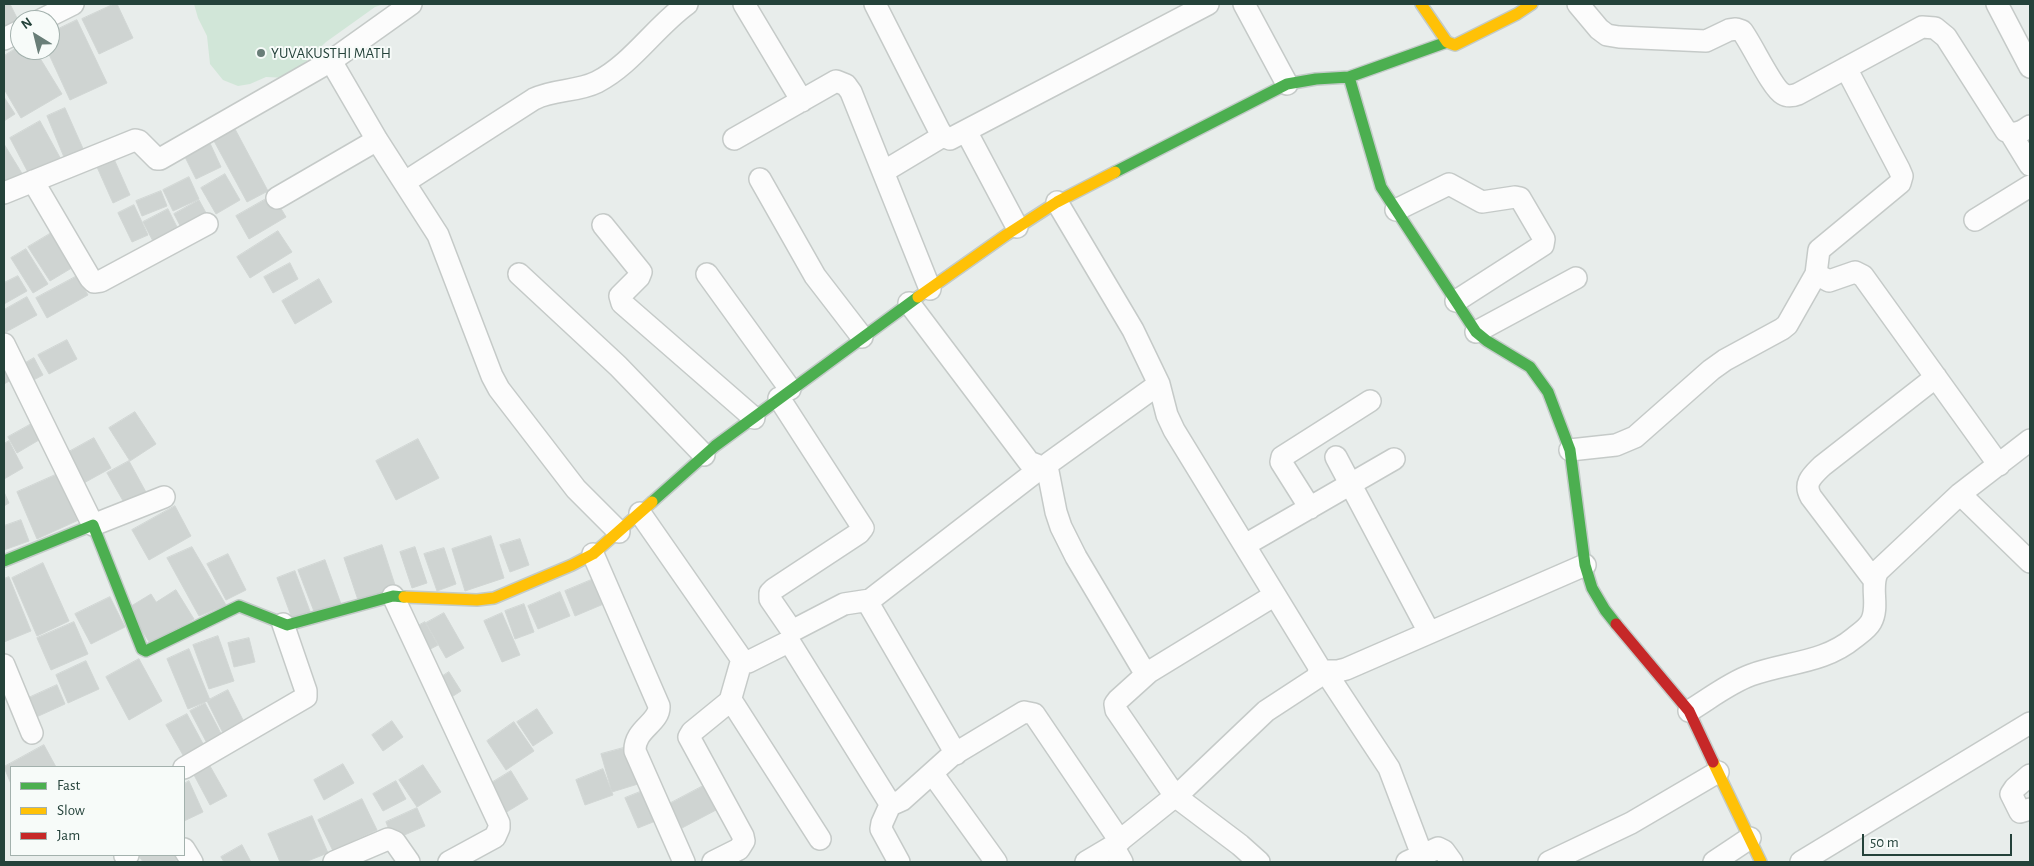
<!DOCTYPE html>
<style>
body{margin:0}
#map{position:relative;width:2034px;height:866px;overflow:hidden;background:#e8edeb;font-family:"Alegreya Sans",sans-serif}
canvas{display:block}
.frame{position:absolute;inset:0;border:5px solid #24423a;pointer-events:none}
.legend{position:absolute;left:10px;top:766px;width:175px;height:90px;box-sizing:border-box;background:#f7fbf9;border:1px solid #a3b1ad;margin:0;padding:6px 9px;list-style:none;font-size:15px;color:#24423a}
.legend li{display:flex;align-items:center;gap:10px;height:25px}
.legend b{width:25px;border:1px solid #a3b1ad}
.north{position:absolute;left:10px;top:10px;width:50px;height:50px;box-sizing:border-box;background:#f7fbf9;border:1px solid #a3b1ad;border-radius:50%;rotate:324deg;font-size:14px;font-weight:700;line-height:20px;text-align:center;color:#24423a}
.north::after{content:'';display:block;margin:auto;width:18px;height:22px;background:#697e78;clip-path:polygon(50% 0,100% 100%,50% 72%,0 100%)}
.scale{position:absolute;left:1862px;top:834px;width:150px;height:22px;box-sizing:border-box;border:2px solid #24423a;border-top:0;padding-left:6px;font-size:15px;line-height:18px;white-space:nowrap;color:#24423a;-webkit-text-stroke:4px #f7fbf9;paint-order:stroke}
</style>
<div id="map">
<canvas width="2034" height="866"></canvas>
<div class="frame"></div>
<ul class="legend">
<li><b style="height:6px;background:#4caf50"></b>Fast</li>
<li><b style="height:6px;background:#ffc107"></b>Slow</li>
<li><b style="height:6px;background:#c62828"></b>Jam</li>
</ul>
<div class="north">N</div>
<div class="scale">50 m</div>
</div>
<script>
const context = document.querySelector('canvas').getContext('2d');
context.lineJoin = 'round';
function paint(path, color) { context.fillStyle = color; context.fill(path, 'evenodd'); }
function stroke(path, color, width, dash) { context.strokeStyle = color; context.lineWidth = width; context.lineCap = dash ? 'butt' : 'round'; context.setLineDash(dash || []); context.stroke(path); }
function label(font, color, halo, rows, align = 'center') {
  context.font = font + ' "Alegreya Sans",sans-serif'; context.lineWidth = 4; context.setLineDash([]); context.textBaseline = 'middle'; context.strokeStyle = halo; context.fillStyle = color; for (const [text, x, y, turn = 0] of rows) {
    context.save(); context.translate(x, y); context.rotate((+turn || 0) * Math.PI / 180); context.textAlign = isNaN(turn) ? turn : align; if (halo) context.strokeText(text, 0, 0); context.fillText(text, 0, 0); context.restore();
  }
}
paint(new Path2D(`
 M194,4H384L375,7L326,42L289,78L266,77L250,84L238,86L223,80L210,64L207,36L198,18Z`), '#d1e6d8');
const building = new Path2D(`
 M4,4H10L18,20L4,27Z
 M114,4H117L133,38L99,54L82,19Z
 M77,20L107,83L70,100L47,50H50V33Z
 M20,46V50H35L62,94L21,118L4,89V56Z
 M4,97L15,114L4,121Z
 M65,108L85,153L66,162L47,116Z
 M40,121L63,163L32,180L10,138Z
 M235,129L268,191L247,202L214,141Z
 M209,141L221,167L196,179L183,153Z
 M4,144L26,180L4,190Z
 M114,159L130,195L113,203L97,167Z
 M225,174L240,200L216,214L201,188Z
 M189,177L199,199L173,211L163,190Z
 M161,191L167,206L142,216L136,201Z
 M273,195L286,217L249,239L236,216Z
 M199,200L211,222L185,235L174,214Z
 M134,205L148,235L132,242L118,213Z
 M168,209L182,237L157,249L143,222Z
 M278,231L292,252L250,278L237,257Z
 M53,232L75,266L50,281L28,247Z
 M26,249L48,284L33,293L11,258Z
 M290,263L298,279L273,293L264,277Z
 M18,276L27,291L4,304V283Z
 M77,276L88,295L47,318L36,298Z
 M319,279L332,302L295,324L282,301Z
 M27,297L37,315L6,332L4,329V310Z
 M67,340L77,359L49,374L38,355Z
 M34,358L43,375L26,384L17,368Z
 M4,367L11,380L4,384Z
 M135,412L156,444L130,461L109,428Z
 M35,422L44,437L17,453L8,437Z
 M94,438L111,468L82,484L65,454Z
 M418,439L439,478L396,500L376,461Z
 M9,441L23,468L4,479V444Z
 M129,461L147,494L126,506L107,473Z
 M62,472L83,518L37,539L17,492Z
 M4,492L9,503L4,506Z
 M175,506L191,536L149,560L132,530Z
 M21,520L29,541L4,550V526Z
 M491,536L504,578L465,591L452,549Z
 M520,539L529,565L510,572L500,545Z
 M382,545L396,588L358,600L344,558Z
 M192,547L226,605L199,616L167,558Z
 M415,547L427,583L412,588L400,552Z
 M444,548L456,584L437,591L424,554Z
 M228,554L246,590L226,600L207,564Z
 M325,560L341,604L315,614L298,570Z
 M43,563L69,621L37,636L12,578Z
 M295,571L311,614L293,621L277,578Z
 M9,577L31,631L4,642V579Z
 M596,578L606,603L575,616L565,591Z
 M176,590L194,619L151,645L128,608L151,594L156,602Z
 M560,592L570,616L538,629L528,606Z
 M110,597L125,627L91,644L75,614Z
 M524,604L534,632L515,639L505,611Z
 M444,613L464,648L446,658L426,623Z
 M502,613L520,655L502,662L484,621Z
 M74,622L88,654L51,670L37,638Z
 M425,622L438,645L423,653L409,631Z
 M218,636L234,681L209,689L193,645Z
 M249,638L255,662L234,667L228,643Z
 M189,649L210,700L188,709L167,659Z
 M139,659L162,701L129,720L106,677Z
 M86,661L99,689L68,703L56,675Z
 M449,672L461,691L447,700L435,681Z
 M57,685L65,704L32,719L24,700Z
 M228,690L248,730L227,741L207,701Z
 M205,703L226,743L211,751L190,711Z
 M537,709L553,733L533,746L517,722Z
 M187,714L208,753L188,764L166,725Z
 M392,721L403,737L383,751L372,735Z
 M514,722L534,751L506,770L487,741Z
 M44,745L56,767H11V784L4,767Z
 M627,747L638,784L612,792L601,754Z
 M343,764L354,783L324,800L314,780Z
 M423,765L441,792L417,807L399,780Z
 M210,766L227,796L210,805L194,775Z
 M603,769L613,795L585,805L576,780Z
 M511,771L528,799L505,813L488,785Z
 M189,781L203,812L184,821V784Z
 M396,781L406,799L383,811L373,794Z
 M705,785L718,809L682,828L669,804Z
 M645,790L658,820L638,828L625,798Z
 M362,799L377,830L333,851L318,820Z
 M417,808L425,826L393,840L386,822Z
 M312,816L328,853L305,862H280L268,834Z
 M242,845L251,862H224L221,857Z
 M142,855H177L179,859L173,862H143L139,856Z`);
paint(building, '#cfd4d2');
stroke(building, '#d1d6d4', 1);
const street = new Path2D(`
 M744,4L802,101
 M875,4L939,130L943,136L950,139L1208,4
 M1244,4L1287,84
 M1578,4L1599,29L1607,35L1619,37L1706,41L1729,30L1736,29L1742,31C1752,44 1772,88 1783,94C1788,97 1793,96 1798,94L1922,27L1935,28L1946,37L2006,131C2015,136 2023,131 2030,126
 M1997,4L2030,67
 M41,20L73,4
 M4,39L20,31
 M331,61L377,140L438,235L492,376L499,389L576,489L619,532
 M966,131L1017,227
 M2011,134L2030,165
 M734,139L836,81L846,85L851,92L930,289
 M883,172L943,136
 M760,179L815,276L862,337
 M33,181L90,278L94,282L101,281L207,224
 M405,182L534,99C554,89 577,92 597,82C632,64 655,27 687,4
 M4,193L135,140L139,141L157,159H160L331,61L411,4
 M277,198L377,140
 M1057,202L1133,330L1159,384L1167,415L1174,430L1319,667L1318,677L1266,711L1184,789L1113,846L1086,862
 M1396,210L1449,184L1482,202L1515,197L1520,198L1544,239L1543,245L1456,301
 M1975,220L2030,186
 M603,225L641,272L639,277L620,296L622,303L754,418
 M519,274L618,366L704,455
 M707,274L790,389
 M1816,274L1829,281L1855,272L1863,276L1999,465
 M909,303L1029,462L1047,469
 M1476,332L1576,278
 M4,344L93,525L164,497
 M1159,384L1049,463L1047,466L1056,512L1061,527L1076,557L1142,668L1149,672L1275,595
 M779,398L863,528L859,533L774,589L770,593V599L792,631L844,604L870,600L1042,467
 M1570,450L1616,445L1635,437L1711,370L1725,360L1782,329L1787,325L1816,274L1819,250L1900,183L1902,176L1899,169L1846,68
 M1336,457L1429,632
 M1960,494L2030,562
 M1310,508L1281,462L1282,457L1370,401
 M640,513L743,661L748,662L784,644L788,643L792,646L889,802L893,804L902,800L951,756L1024,712L1034,714L1120,841
 M1245,545L1394,459
 M593,554L659,706C660,723 634,729 635,751L684,862
 M1874,580L1811,497C1803,483 1812,476 1822,466L1936,377
 M393,596L499,823V828L495,837L449,862
 M867,601L956,754
 M4,665L32,733
 M1320,671H1338L1346,669L1585,565
 M1325,671L1389,768L1422,855
 M1149,672L1118,700L1115,704L1116,710L1175,796L1240,845L1259,862
 M731,700L820,839
 M1689,711C1709,699 1729,683 1751,675C1787,662 1824,663 1854,638C1860,633 1867,629 1871,622C1880,606 1869,586 1878,571L1960,494L2030,440
 M184,768L306,697V691L283,624
 M932,773L996,862
 M2030,775L2015,788L2011,794L2020,812L2030,809
 M891,803L882,823L881,829L899,862
 M1113,846L1122,862
 M184,849L192,862
 M125,856L128,855
 M334,862L388,839L395,842L409,862
 M713,862L739,849L744,841L743,836L689,737L692,732L730,701L742,659
 M1407,862L1438,848L1444,851L1452,862
 M1549,862L1631,823L1718,772
 M1714,862L1750,838
 M1801,862L2030,723`);
const fast = new Path2D(`
 M1349,77L1381,187L1476,332L1487,341L1530,367L1548,392L1570,450L1585,565L1592,588L1605,610L1616,624
 M1115,172L1287,84L1316,79L1349,77L1447,42
 M652,502L715,446L918,297
 M4,561L93,525L142,649L146,651L239,606L287,625L393,596L404,597`);
const slow = new Path2D(`
 M1421,4L1447,42L1455,45L1517,14L1532,4
 M918,297L1006,235L1057,202L1115,172
 M404,597L477,600L494,598L572,565L593,554L652,502
 M1713,762L1761,862`);
const jam = new Path2D(`
 M1616,624L1689,711L1713,762`);
stroke(street, '#c5cac8', 24);
stroke(fast, '#c3cbc8', 14);
stroke(slow, '#c3cbc8', 14);
stroke(jam, '#c3cbc8', 14);
stroke(street, '#fcfcfc', 21);
stroke(fast, '#4caf50', 11);
stroke(slow, '#ffc107', 11);
stroke(jam, '#c62828', 11);
for (const [x, y, r, color] of [
 [261,53,5,"#697e78"]
]) { const dot = new Path2D(); dot.arc(x, y, r, 0, 2 * Math.PI); context.fillStyle = color; context.fill(dot); stroke(dot, '#f7fbf9', 2); }
label('15px', '#24423a', '#f7fbf9', [
 ["YUVAKUSTHI MATH",271,53]
], 'left');
</script>
